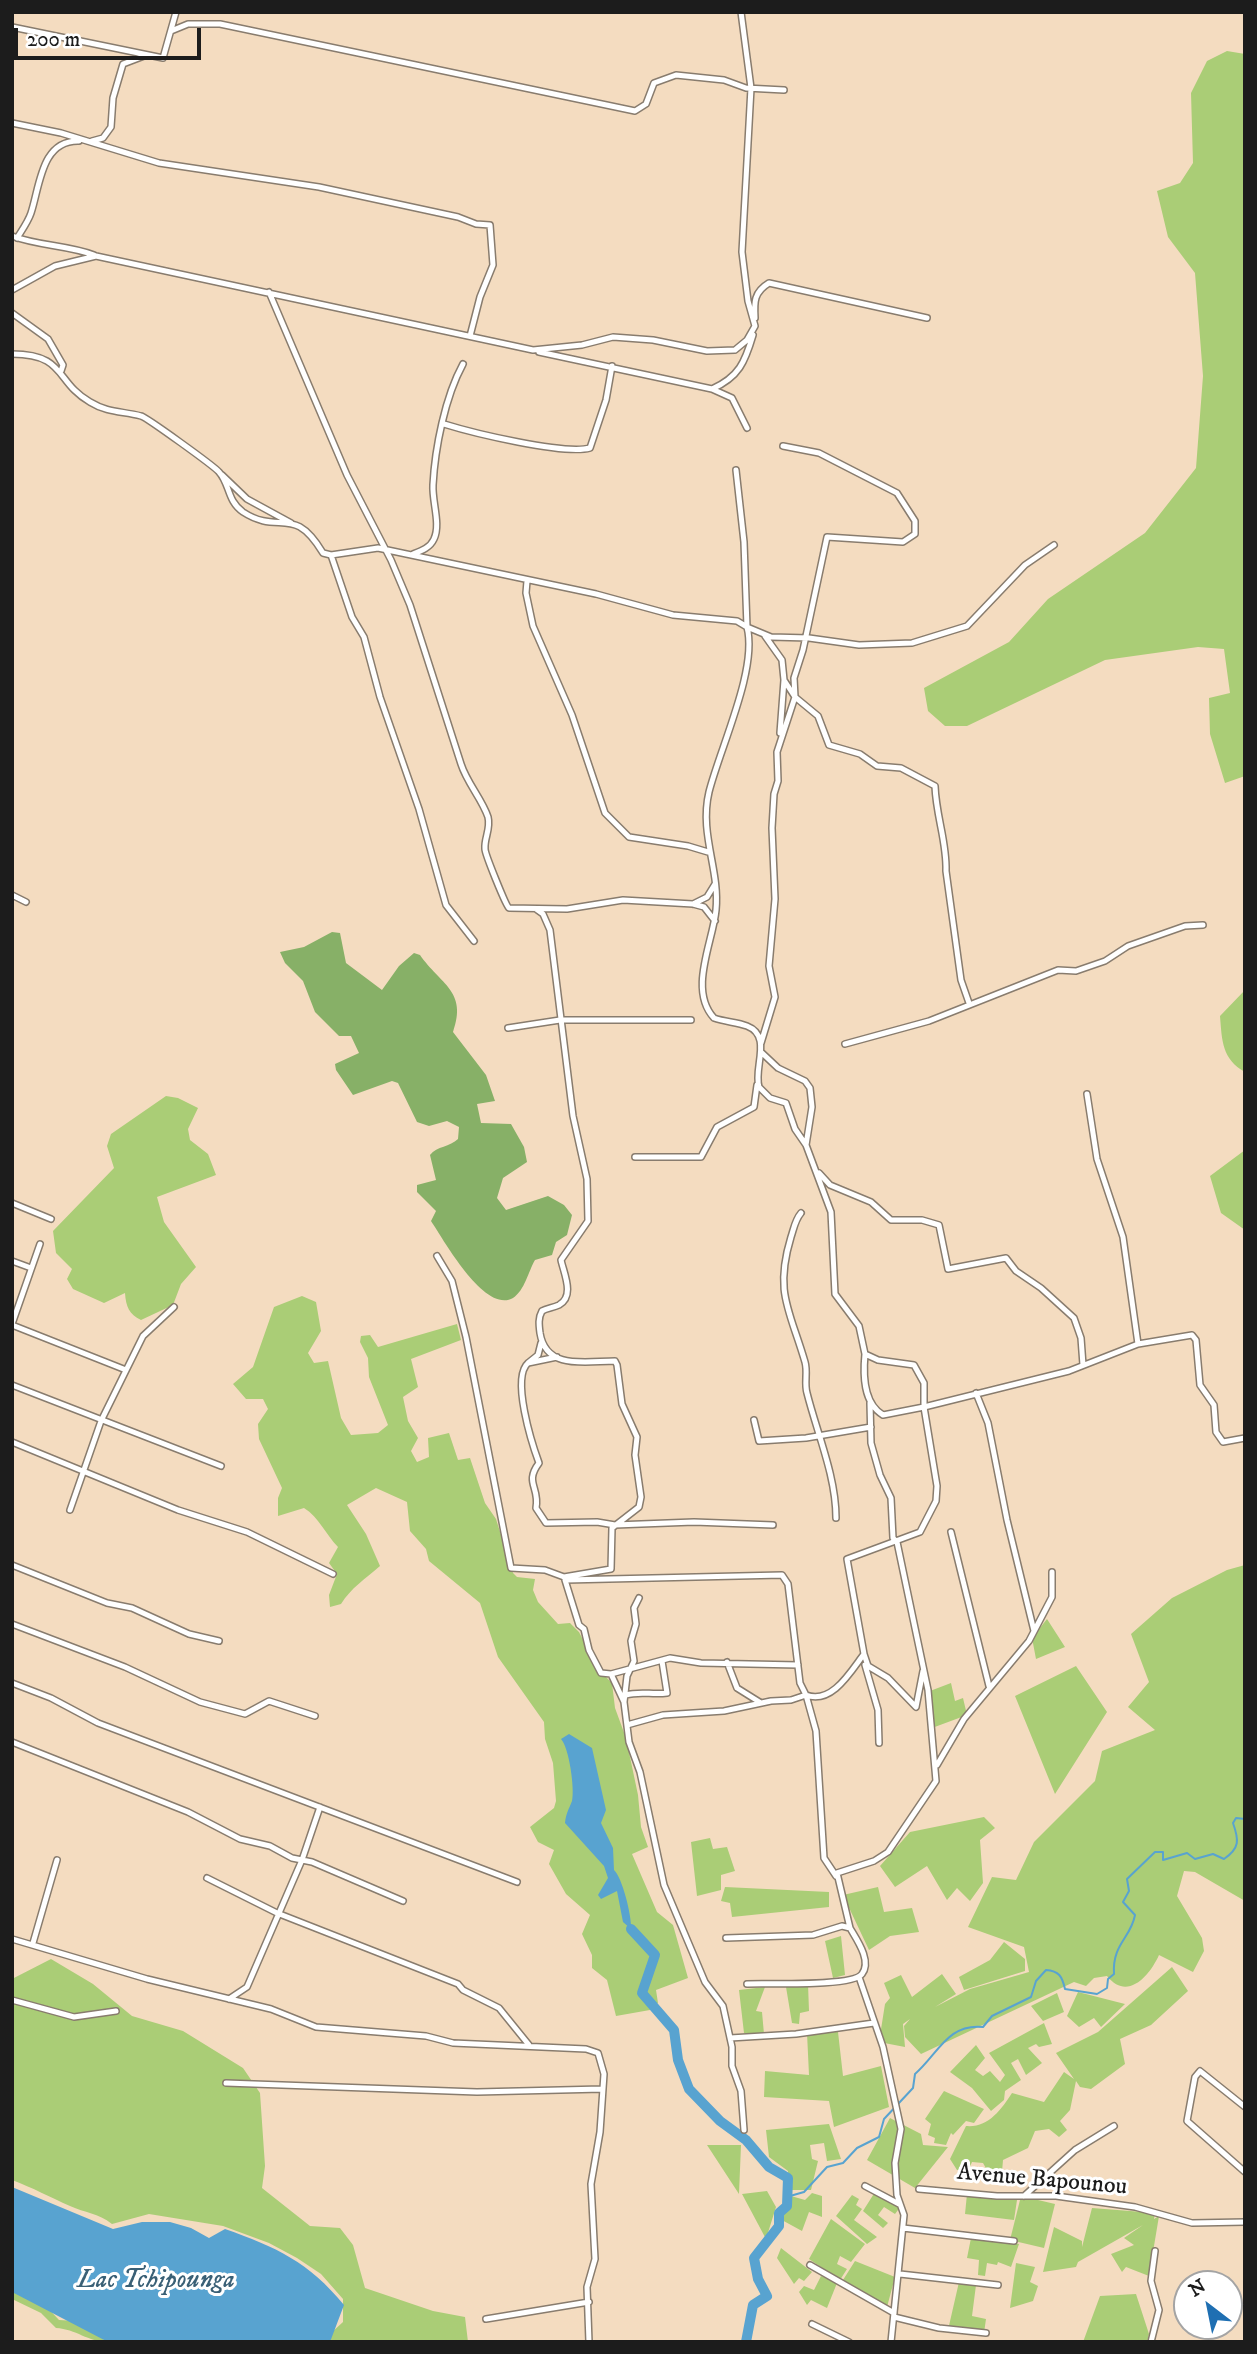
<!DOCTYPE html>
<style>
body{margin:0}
#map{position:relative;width:1257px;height:2354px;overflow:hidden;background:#f4dcc0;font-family:"IM FELL DW Pica",serif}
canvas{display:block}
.frame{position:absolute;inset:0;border:14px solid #1c1c1c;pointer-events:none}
.north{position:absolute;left:1173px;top:2270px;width:70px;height:70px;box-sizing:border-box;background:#fff;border:2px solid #a4a4a4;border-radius:50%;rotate:328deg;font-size:19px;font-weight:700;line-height:28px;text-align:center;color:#1c1c1c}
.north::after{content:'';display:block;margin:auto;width:24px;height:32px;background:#1f6fb2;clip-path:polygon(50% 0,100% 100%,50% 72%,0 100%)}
.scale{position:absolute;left:14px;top:28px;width:187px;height:32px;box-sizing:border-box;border:4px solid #1c1c1c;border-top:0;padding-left:9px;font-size:21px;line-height:24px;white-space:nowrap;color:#1c1c1c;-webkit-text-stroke:5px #fff;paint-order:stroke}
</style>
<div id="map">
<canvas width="1257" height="2354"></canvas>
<div class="frame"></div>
<div class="north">N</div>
<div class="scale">200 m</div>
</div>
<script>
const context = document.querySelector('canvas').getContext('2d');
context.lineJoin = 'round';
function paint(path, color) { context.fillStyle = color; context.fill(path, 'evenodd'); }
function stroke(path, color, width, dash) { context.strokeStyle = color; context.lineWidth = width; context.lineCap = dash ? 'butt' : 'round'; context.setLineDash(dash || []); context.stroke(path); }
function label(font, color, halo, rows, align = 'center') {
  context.font = font + ' "IM FELL DW Pica",serif'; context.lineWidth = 6; context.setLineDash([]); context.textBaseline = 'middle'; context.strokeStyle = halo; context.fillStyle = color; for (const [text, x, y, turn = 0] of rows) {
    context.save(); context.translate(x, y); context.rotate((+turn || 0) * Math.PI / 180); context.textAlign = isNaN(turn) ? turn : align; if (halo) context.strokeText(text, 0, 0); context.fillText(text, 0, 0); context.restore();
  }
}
paint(new Path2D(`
 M1227,51L1245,54V776L1225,783L1210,734L1209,698L1230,693L1224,649L1198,647L1105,660L967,726H945L928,711L924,688L1009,642L1048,599L1145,533L1196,468L1203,376L1195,273L1168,237L1157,191L1180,183L1193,163L1191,93L1207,61Z
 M1245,990V1072C1222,1059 1222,1041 1220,1016Z
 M166,1096L178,1098L198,1108L188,1129L190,1140L208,1154L216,1175L157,1197L164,1222L196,1267L181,1284L173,1305L141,1320C129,1314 126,1307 125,1293L104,1303L73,1289L67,1279L72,1269L56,1253L53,1231L114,1168L107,1146L111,1134Z
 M1245,1150V1230L1221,1213L1210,1176Z
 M302,1296L316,1302L321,1331L308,1353L314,1363L328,1361L341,1418L351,1435L378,1433L388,1425L369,1377L368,1358L360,1342L361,1336L370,1335L378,1347L457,1324L461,1340L411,1359L418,1387L403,1397L408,1421L418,1438L411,1451L417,1462L429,1457L428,1438L449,1433L458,1460L470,1458L485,1503L496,1519L513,1573L517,1577L535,1579L533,1590L538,1602L558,1624L570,1623L579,1632L597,1668L612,1683L615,1708L626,1738L638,1795L641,1827L648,1847L632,1854L657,1912L673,1925L688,1978L656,1990L658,2003L650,2010L616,2016L607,1980L592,1968V1955L582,1934L590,1915L566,1894L549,1864L554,1850L538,1842L530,1827L554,1808L556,1801L553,1763L545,1739L544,1722L498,1657L480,1603L429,1561L426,1549L410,1531L407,1502L376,1488L347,1505L366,1534L380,1566C365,1579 351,1588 341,1604L330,1607L329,1595L337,1574L329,1563L338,1547C326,1535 319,1517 304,1508L278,1516V1498L282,1488L259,1439L258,1424L268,1409L263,1399H246L233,1384L253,1367L274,1307Z
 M1245,1565V1901L1195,1872L1184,1871L1177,1896L1202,1938L1204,1951L1193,1972L1159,1955C1149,1977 1127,2001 1107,1976L1094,1978L1086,1986L1074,1982L921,2054L905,2037L904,2026L910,2019L903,2024L905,2047L879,2042L885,2004L890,1998L884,1983L901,1975L912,1997L942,1974L956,1994L935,2007L970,1989L1029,1972L1024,1947L968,1927L992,1877L1016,1880L1034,1842L1095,1781L1102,1751L1155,1730L1128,1707L1149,1682L1131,1634L1172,1598L1227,1570Z
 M1047,1619L1065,1647L1036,1659L1032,1638Z
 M1076,1666L1107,1712L1055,1794L1015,1696Z
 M951,1683L955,1701L963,1698L967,1715L932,1728L930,1691Z
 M984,1817L995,1828L980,1840L983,1883L970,1901L957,1888L947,1900L927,1866L895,1887L880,1866L910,1832Z
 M710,1838L713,1849L727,1847L735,1871L721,1875V1890L697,1896L691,1842Z
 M725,1887L829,1892V1907L732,1917L730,1903L721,1901Z
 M878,1887L884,1912L912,1908L919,1932L890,1936L869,1950L843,1895Z
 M841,1936L845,1975L833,1978L825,1941Z
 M1004,1942L1025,1959V1971L964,1990L959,1977L990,1960Z
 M51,1959L93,1984L132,2016L183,2031L243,2068L260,2093L265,2166L262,2188L310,2226L340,2228L353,2245L365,2288L433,2311L465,2317L468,2342H331V2333L343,2322V2299L321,2274L297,2258L269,2243L223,2226L149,2214L112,2224C98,2213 85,2213 70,2206C50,2197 33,2188 12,2180V1979Z
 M1172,1967L1188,1991L1151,2025L1120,2039L1125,2064L1091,2089L1080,2087L1076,2081L1070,2110L1060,2121L1067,2130L1059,2137L1049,2129L1035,2131L1028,2148L1003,2160L1002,2172L987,2170L983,2163L972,2162L969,2169L957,2170L950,2159L966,2126C988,2128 1001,2110 1012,2093L1044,2102L1064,2072L1074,2079L1056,2053L1098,2032Z
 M808,1984L809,2011L800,2013L799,2024L792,2023L786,1987Z
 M765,1987L756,2011L762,2012L764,2034L744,2033L739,1990Z
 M1078,1992L1125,2004L1101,2027L1094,2018L1079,2027L1067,2016Z
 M1057,1993L1064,2012L1043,2021L1031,2006Z
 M1044,2023L1052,2044L1039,2047L1036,2044L1028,2048L1042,2063L1026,2075L1018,2059L1011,2063L1021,2080L1005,2091L1004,2100L991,2111L972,2088L950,2072L976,2045L985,2058L975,2070L983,2076L990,2071L1000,2082L1005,2075L989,2053Z
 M838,2032L843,2076L881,2066L889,2107L834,2127L829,2101L764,2097L765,2071L809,2075L807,2033Z
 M944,2091L984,2109L974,2123L966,2121L953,2135L951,2133L946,2145L934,2143L935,2138L928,2135L931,2124L925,2119Z
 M890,2118L921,2134L923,2145L948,2147L915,2188L867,2160Z
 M829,2124L841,2159L827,2161L824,2143L810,2145L812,2159L818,2161L811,2190H789L788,2171L769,2157L766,2130Z
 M707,2145H741L739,2194Z
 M767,2191L776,2207L766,2239L742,2194Z
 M875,2192L901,2206L895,2214L884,2207L878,2215L888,2223L883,2228L863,2211Z
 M812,2193L822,2196V2217L809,2212L802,2231L780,2219L791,2196L805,2200Z
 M967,2194L1017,2200L1014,2220L965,2214Z
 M852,2195L859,2199L856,2205L862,2209L854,2220L877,2237L867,2244L836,2216Z
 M1021,2196L1055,2204L1044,2248L1010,2240Z
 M1092,2208L1155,2213L1154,2219L1159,2216L1149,2276L1126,2267L1122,2272L1111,2254L1134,2245L1124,2238L1143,2225L1078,2262L1076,2267L1043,2272L1054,2227L1082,2241V2247Z
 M831,2219L865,2244L851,2262L840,2256L837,2264L847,2269L840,2280L809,2259Z
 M971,2238L1019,2244L1011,2267L998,2262L997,2265L987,2263L985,2276L978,2275L979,2260L967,2258Z
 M781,2248L812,2272L804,2281L799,2278L794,2284L777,2258Z
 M855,2261L895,2277L887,2307L843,2280Z
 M1016,2263L1035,2267L1030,2282L1038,2286L1033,2301L1010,2308Z
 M821,2276L837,2283L827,2308L811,2300L807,2305L799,2292L804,2286L814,2290Z
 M959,2282L976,2285L972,2316L986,2319L984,2333L948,2330Z
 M12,2284L45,2305L59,2320L76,2321L108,2342C88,2342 76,2329 56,2328L41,2313L12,2299Z
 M1136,2294L1149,2334L1147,2342H1083L1100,2296Z`), '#aacd76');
paint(new Path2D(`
 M332,932L340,933L346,963L382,990L399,966L414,953L420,955C440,984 468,991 453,1032L486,1075L495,1101L477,1104L481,1123L511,1124L524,1147L527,1162L503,1178L497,1198L506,1210L548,1196L564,1205L572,1215L567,1235L556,1242L552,1255L535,1260C528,1272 525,1290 513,1298C485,1314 445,1242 431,1221L436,1211L417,1192V1185L436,1180L430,1155C437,1146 450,1147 458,1139L459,1127L447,1121L429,1126L417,1122L398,1083L392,1081L353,1095L336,1070L335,1064L359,1053L351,1036H339L315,1012L303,981L285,963L280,952L304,947Z`), '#87b067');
paint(new Path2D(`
 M569,1734L592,1748L606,1810L601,1823L613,1848L614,1870C622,1877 632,1916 631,1929L623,1922L617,1891L601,1899L598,1895L608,1878L604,1866L565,1823C566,1813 569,1809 572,1801C575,1789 569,1747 561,1739Z
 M12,2187L113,2229L142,2222H170L191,2228L209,2238L225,2229C276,2247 309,2262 344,2305L330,2342H108L12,2292Z`), '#58a3d0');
stroke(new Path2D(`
 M790,2196L804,2192L827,2167L843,2163L857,2148L879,2137L884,2119L913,2088L915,2074C938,2054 948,2023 983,2027L992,2016L1031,1997L1036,1981L1046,1970C1059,1971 1062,1976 1065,1989L1097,1994L1107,1988L1108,1979L1114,1974C1112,1944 1131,1938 1135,1915L1123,1902L1129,1891L1127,1879L1155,1852H1163V1860L1187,1853L1195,1859L1213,1854L1224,1859C1240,1848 1239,1840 1233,1823L1236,1818L1245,1819`), '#58a3d0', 2);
stroke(new Path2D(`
 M631,1929L655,1955L642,1993L674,2030L678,2060L689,2089L720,2121L746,2140L769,2167L788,2178L787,2206L779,2213V2226L754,2258L758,2279L767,2296L753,2305L746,2342`), '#58a3d0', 10);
const minor = new Path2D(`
 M12,27L163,58L176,12
 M171,31L188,24H220L635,111L646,104L654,83L676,75L724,80L746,88L784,90
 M12,123L61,133L159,163L319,187L458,217L476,224L490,225L493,265L480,297L470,336
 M92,141L103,138L111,127L113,98L123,64L144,56
 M12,236C39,246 67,245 94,255
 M17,238C22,230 28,222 31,213C40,186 41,140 79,141
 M12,290L55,266L96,256L533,350L582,345L613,337L653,340L707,351L735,350L747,340L755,326L748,301L742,252L751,88L741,12
 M269,292L347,475L391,560L410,605L461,764C467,783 482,799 488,817C491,829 484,838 485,849C485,854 506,906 509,908L567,909L623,900L693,904L704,907L715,921
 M12,313L48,339L63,365L61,371
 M755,318C754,302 754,292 769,283L927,318
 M539,352L712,389C739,377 745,362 753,335
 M12,354C66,354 55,382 90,402C108,413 122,411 141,416C146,417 214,466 219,472C230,484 227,501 243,512C280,536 293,503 323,553L331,555L378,548L596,594L673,615L737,621L747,627C758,669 720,748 709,792C699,834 720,870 716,910C713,942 688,990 714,1018C725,1022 737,1022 747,1026C773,1036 753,1068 759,1087L770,1098L786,1103L795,1129L806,1145L812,1107L810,1088L805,1081L778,1068L761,1052
 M712,389L732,398L747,428
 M444,424C473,433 564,455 590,448L606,400L612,366
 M736,470L744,542L747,627L771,637L809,638L859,645L912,643L967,626L1025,565L1054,545
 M222,475L247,499L291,523
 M413,554C421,551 430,548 434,539C441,524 432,502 433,485C435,448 445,397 463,364
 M331,555L352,617L364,637L380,697L419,809L446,905L474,941
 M527,581L526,593L533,626L572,715L605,813L629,837L688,846L708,852
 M765,636L782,660L784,680L795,697L818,716L829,745L860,754L877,766L901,768L935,786C936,816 947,842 946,871L961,980L969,1003
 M780,733L784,680
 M12,895L26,902
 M693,904L707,897L715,884
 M508,1028L560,1020H691
 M761,1043L775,997L769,966L775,899L772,828L774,794L778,781L777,752L795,697L794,678L803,650L827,537L903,542L915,534V521L897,493L819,453L783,446
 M845,1044L929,1021L1058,970L1076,971L1105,961L1128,946L1185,926L1203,925
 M1087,1094L1097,1159L1123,1237L1138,1344L1192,1335L1196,1340L1200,1385L1214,1405L1216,1432L1223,1442L1245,1438
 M806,1145L831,1212L835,1294L859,1326L865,1354
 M635,1157H701L717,1127L754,1107L757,1085
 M819,1173L830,1185L871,1202L891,1220H922L939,1225L948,1269L1006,1258L1016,1271L1041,1288L1074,1318L1081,1338L1083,1365
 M12,1203L51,1219
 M801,1213C795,1220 794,1228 791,1237C774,1293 790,1310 805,1362C808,1372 804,1383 807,1393C817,1433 836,1476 836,1518
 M437,1256L452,1281L466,1337L511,1568L545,1570L564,1577L611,1569L612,1528L639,1507L641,1497L635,1455L637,1437L622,1404L617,1365L615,1361C587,1361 546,1371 540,1333C539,1325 538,1318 542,1311C547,1308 553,1308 559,1305C575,1296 564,1274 561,1260L588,1221L587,1179L573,1116L550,930L543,914L536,909
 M12,1261L31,1268
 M12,1324L40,1244
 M12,1325L126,1370
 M541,1343L538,1355L528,1363L557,1357
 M528,1363C511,1378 532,1444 539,1463C524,1483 540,1487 536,1508L546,1523L597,1522L615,1525L694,1522L773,1525
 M12,1385L221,1466
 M976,1393L988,1423L1007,1520L1034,1631
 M754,1420L759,1441L806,1438L871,1427
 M12,1442L178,1510L247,1532L333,1574
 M70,1510L101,1421L143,1336L174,1307
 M951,1532L989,1686
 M12,1565L107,1603L132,1608L189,1634L219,1641
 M565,1580L579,1625L584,1629L589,1650L601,1673L611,1674L624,1702L629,1742L640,1772L664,1885L705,1982L723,2006L732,2047V2066L741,2091L744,2130
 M566,1580L782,1575L788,1584L800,1683L806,1695C832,1705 851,1671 864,1654L847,1559L920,1532L936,1501L937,1486L924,1407L883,1415C863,1403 863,1375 865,1354L878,1360L914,1365L924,1383V1407L1069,1371L1138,1344
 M12,1624L125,1667L200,1702L245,1714L269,1701L315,1716
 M864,1654L868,1666L888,1678L916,1707L923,1671
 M727,1662L737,1688L761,1703
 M865,1665L878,1710L879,1743
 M611,1674L670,1658L701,1663L798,1665
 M12,1683L51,1698L98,1723L517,1882
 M626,1695C639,1691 653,1695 667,1693L662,1661
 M624,1702L627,1676L634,1661L631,1641L636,1624L634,1608L639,1598
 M627,1725L663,1715L724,1711L771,1701L791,1700L806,1695L816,1731L824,1858L836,1876
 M12,1742L188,1812L240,1839L270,1846L292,1858L312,1862L403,1901
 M937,1765L964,1719L1029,1641L1052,1597V1572
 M207,1878L277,1913L458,1984L463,1990L499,2008L529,2045
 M726,1938L813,1935L842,1926L850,1928L837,1873L874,1861L888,1852L936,1781L928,1690L897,1542L893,1538L891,1498L880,1475L871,1443L870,1403
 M12,1939L147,1979L271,2009L316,2027L426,2036L453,2043L586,2049L598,2053L604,2074L600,2132L591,2184L595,2259L587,2287L589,2342
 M33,1943L57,1860
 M859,1977L883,2047L901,2129L895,2163L897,2195L904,2215L891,2342
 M747,1984C765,1983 853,1987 862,1974C872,1961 857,1940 850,1928
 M229,1999L247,1987L302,1860L320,1807
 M12,2000L74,2017L116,2011
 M730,2038L796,2034L874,2023
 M226,2083L477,2092L602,2089
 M1245,2107L1200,2071L1195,2077L1187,2121L1245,2172
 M865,2186L899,2204
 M919,2189L997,2196H1056L1135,2207L1192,2223L1245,2222
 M1024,2196L1075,2150L1114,2126
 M903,2228L1014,2241
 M810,2265L894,2313
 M900,2274L998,2285
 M894,2317L939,2328L986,2333
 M486,2319L589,2302
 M812,2324L849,2342
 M1151,2342L1159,2310L1151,2281L1155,2251`);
stroke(minor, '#887c6e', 8);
stroke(minor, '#fff', 5);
label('24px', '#1c1c1c', '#fff', [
 ["Avenue Bapounou",1042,2181,5]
]);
label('italic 26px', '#3a6076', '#fff', [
 ["Lac Tchipounga",156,2282]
]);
</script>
